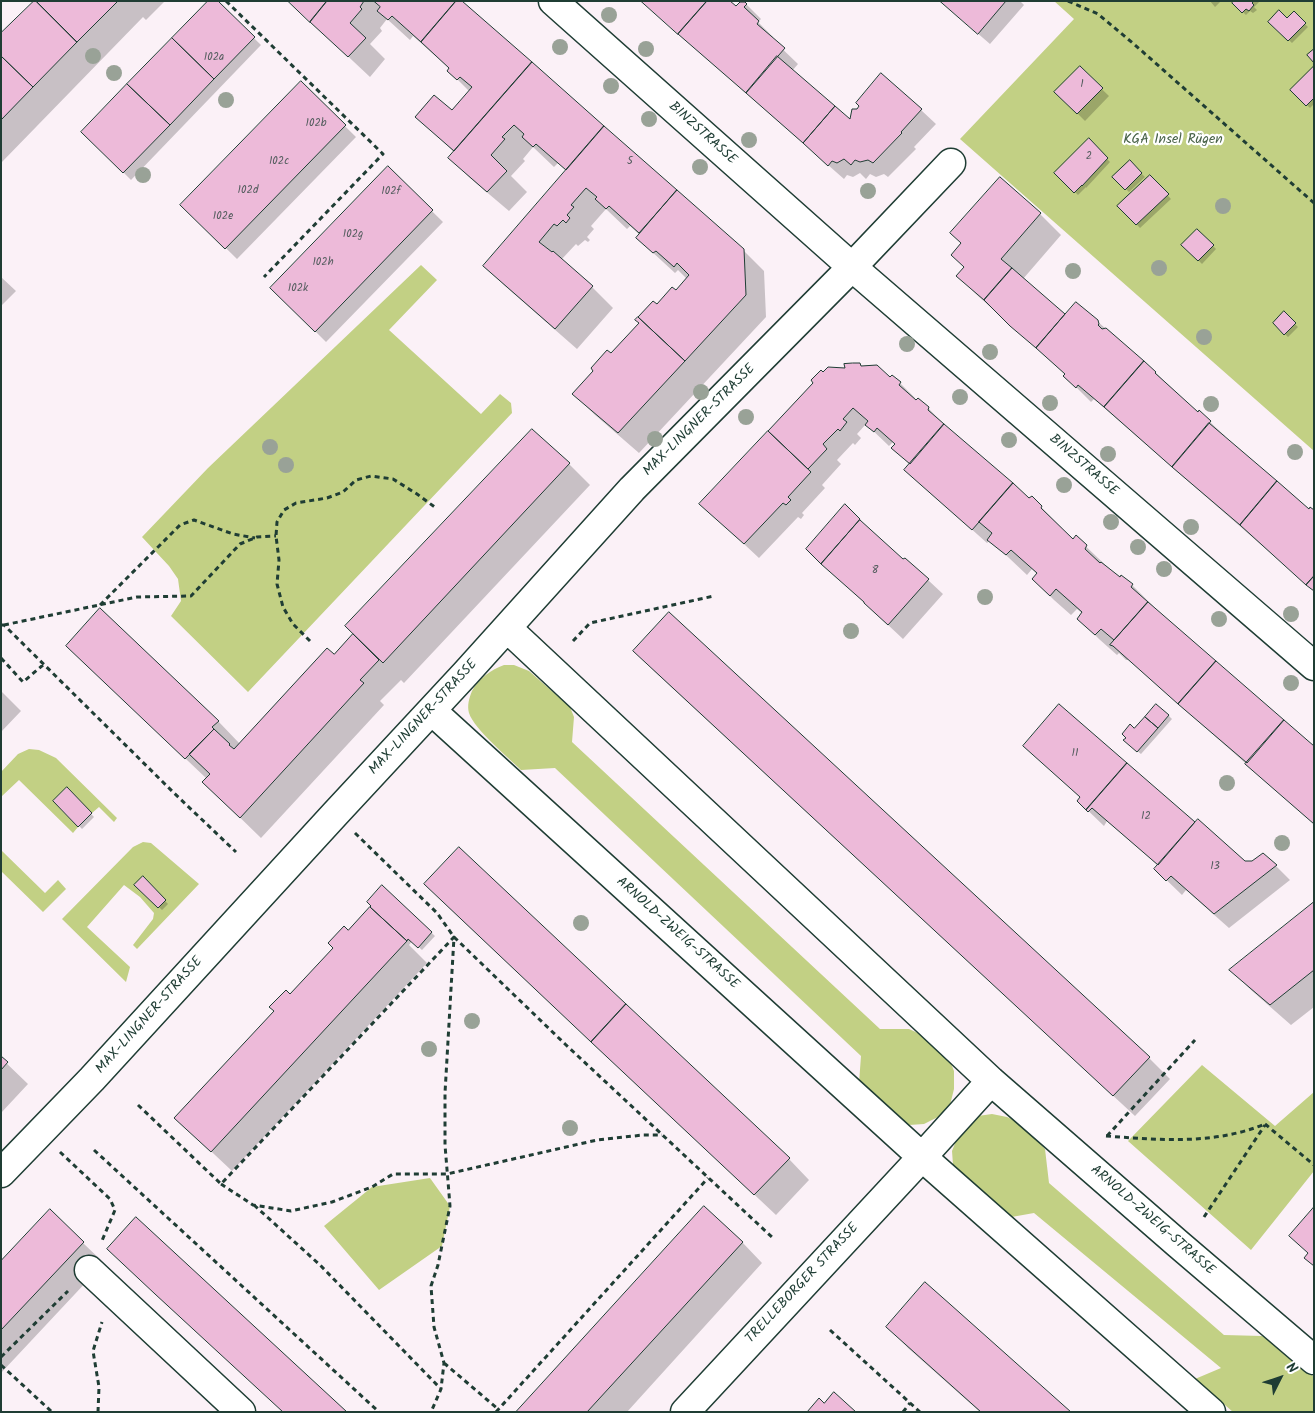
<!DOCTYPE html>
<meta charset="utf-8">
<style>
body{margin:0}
#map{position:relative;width:1315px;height:1413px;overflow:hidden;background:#fbf1f7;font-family:Kalam,sans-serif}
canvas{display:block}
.frame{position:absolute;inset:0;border:2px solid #1f3d34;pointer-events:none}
.north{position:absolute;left:1255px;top:1353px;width:50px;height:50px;-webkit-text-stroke:4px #fff;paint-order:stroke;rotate:49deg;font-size:14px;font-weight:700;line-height:20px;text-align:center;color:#1f3d34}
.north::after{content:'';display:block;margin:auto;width:18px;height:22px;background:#1f3d34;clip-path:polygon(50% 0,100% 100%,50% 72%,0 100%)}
</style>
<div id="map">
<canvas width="1315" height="1413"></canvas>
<div class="frame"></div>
<div class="north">N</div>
</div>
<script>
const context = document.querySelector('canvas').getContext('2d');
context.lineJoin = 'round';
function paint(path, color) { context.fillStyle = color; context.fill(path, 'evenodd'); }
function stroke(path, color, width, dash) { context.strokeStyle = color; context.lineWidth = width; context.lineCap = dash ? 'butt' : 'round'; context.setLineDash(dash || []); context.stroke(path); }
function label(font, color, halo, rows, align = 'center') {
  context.font = font + ' Kalam,sans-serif'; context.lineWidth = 4.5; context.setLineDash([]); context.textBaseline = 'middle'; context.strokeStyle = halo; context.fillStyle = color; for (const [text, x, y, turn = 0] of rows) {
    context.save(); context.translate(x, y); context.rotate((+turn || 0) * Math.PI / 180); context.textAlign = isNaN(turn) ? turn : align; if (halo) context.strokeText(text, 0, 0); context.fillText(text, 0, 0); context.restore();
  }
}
paint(new Path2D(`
 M1054,1H1314V451L960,139L1074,19Z
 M421,265L437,280L389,330L481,414L500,394L511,403L512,413L248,692L171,616L181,601L178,579L169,566L142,537L208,468Z
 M504,665H514L529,671L570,707L574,717L572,742L880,1029H909L920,1034L950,1061L954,1071V1089L950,1105L940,1116L924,1124L909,1125L895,1118L859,1083L861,1056L555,768L521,770C509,758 474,729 469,713C467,706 469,698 472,691C479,678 491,670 504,665Z
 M29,749L39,750L56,758L117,818L114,822L99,807L92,813L66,788L53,801L78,827L73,833L19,780L1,797V772L18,754Z
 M143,842L151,843L199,884L137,949L133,945L153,919L154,913L140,897L124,885L87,927L130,967L126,982L62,919L133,847Z
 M1,850L45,893L58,880L66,889L43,912L1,871Z
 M1202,1065L1275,1126L1314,1092V1171L1251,1250L1128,1141Z
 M992,1114L1007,1117L1022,1124L1045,1149L1049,1183L1224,1335L1262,1336L1274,1343L1314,1377V1412H1233L1195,1379L1221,1368L1034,1213L1006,1218L957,1175L953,1165L952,1151L956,1141L978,1116Z
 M430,1178L450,1206L442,1246L379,1290L324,1226L372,1187Z`), '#c2d084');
paint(new Path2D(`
 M35,1H165L146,20L143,17L1,163V35Z
 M216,1L261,45L131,180L83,132Z
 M289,1H460L743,250L764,271L766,317L639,453L594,414L574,394L657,306L676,292L687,279L678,270L675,273L637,238L640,235L630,226L627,229L606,209L591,226L594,229L587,237L590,240L588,242L585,240L578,246L576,244L561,260L592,287L613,308L577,349L505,286L484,266L567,171L558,163L554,167L533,147L523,159L525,161L511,176L527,192L509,211L470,178L450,158L454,152L416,116L452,112L470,92L449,71L450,69L413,36L410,40L387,19L380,28L382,31L370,44L385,59L370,77Z
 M641,1H728L736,8L745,3L761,19L758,22L773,37L772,39L798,64L792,71L851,122L921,110L936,124L914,147L916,149L888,177L884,174L876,177L870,174L866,179L860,173L853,177L847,175L844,179Z
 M940,1H1020L1024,5L990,44Z
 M1210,1H1221L1215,7Z
 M1236,1H1260L1254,7L1257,10L1253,13L1250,11L1246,15L1234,3Z
 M1294,13L1308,27L1292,43L1270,22L1287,19Z
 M1080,68L1109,96L1085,121L1056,92Z
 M1314,68V104L1310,108L1291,90Z
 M301,83L356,137L237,259L182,205Z
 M1089,140L1110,162L1086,188V187L1078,195L1056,173Z
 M1130,162L1145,177L1129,192L1114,177Z
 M388,168L443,222L326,342L272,288Z
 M1150,177L1171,199L1140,228L1119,206Z
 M1000,178L1040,214L1061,235L1023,279L1065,316L1097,321L1156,373L1198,413L1210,422L1225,436L1224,437L1309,511L1314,512V591L1094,399L1091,402L1065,376L1066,375L978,296L958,276L965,268L962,244Z
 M1197,230L1216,249L1202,264L1183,245Z
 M1,277L16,291L1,306Z
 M1284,313L1298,327L1288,337L1274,323Z
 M860,364L863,368L900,383L915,398L914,399L928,408L943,423L942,424L1029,500L1031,497L1062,528L1061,529L1073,540L1076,537L1120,579L1132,585L1153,606L1152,607L1314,748V824L1129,660H1126L1119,653L1117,655L1099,639L1078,618L1083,614L1077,609L1071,615L1054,600L1033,579L1037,574L1032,569L1027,575L990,540L987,543L921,484L911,465L893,448L895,445L893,442L889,446L866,424L857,434L861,438L855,445L853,443L837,460L841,464L822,485L825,488L802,513L804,515L801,519L798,517L759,558L701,504L823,374Z
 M569,464L590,485L404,683L401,680L380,701L384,705L261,838L225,803L207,779L67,646L218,721L240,744L334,656L354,634Z
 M845,506L903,561L928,580L943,594L903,639L807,549Z
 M635,651L1149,1058L1170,1079L1135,1116L655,672Z
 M1,691L21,711L1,732Z
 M1059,705L1196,824L1245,862L1276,866L1290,880L1229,928L1186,890L1182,895L1155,869L1159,866L1107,821L1104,826L1078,801L1081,798L1024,746Z
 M1168,715L1172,719L1141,754L1128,744L1134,730Z
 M67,789L94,817L82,829L55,801Z
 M143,878L168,904L162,910L136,885Z
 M382,887L435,936L422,950L412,941L409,945L427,963L232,1171L197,1138L290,996L370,908Z
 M1314,904V1007L1291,1025L1251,990L1231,970Z
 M446,905L789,1159L809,1180L776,1215Z
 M1,1058L28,1084L1,1113Z
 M742,1242L762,1263L627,1412H518Z
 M83,1243L104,1263L1,1373V1263Z
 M888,1327L1069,1412H980L908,1348Z`), '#0003');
const building = new Path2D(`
 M34,1H36L77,42L33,87L1,56V33Z
 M36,1H118L77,42Z
 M208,1H218L255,37L214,79L172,38Z
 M288,1H327L310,22Z
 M327,1H364L360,7L362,9L350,23L366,38L348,57L310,22Z
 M374,1H456L421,42L392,16L388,20L377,11L380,7Z
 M456,1H462L532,62L454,151L415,117L434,95L452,110L472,87L460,77L457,80L447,71L449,68L421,42Z
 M641,1H707L678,34Z
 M707,1H730L736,6L740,2H745L747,4L744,7L759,21L757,24L785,48L746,93L678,34Z
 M940,1H1006L978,34Z
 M1234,1H1254L1252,3L1254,5L1249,11L1246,9L1242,13L1232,3Z
 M1279,10L1287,18L1294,11L1306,23L1288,41L1268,22Z
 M172,38L214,79L170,125L127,84Z
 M1314,49V63L1307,55Z
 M1,56L33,87L1,120Z
 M777,56L835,106L803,143L746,93Z
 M532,62L604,126L566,170L536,144L533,147L522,137L524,134L514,125L502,137L505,139L491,155L507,171L487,192L448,158Z
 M1080,66L1103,88L1077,114L1054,92Z
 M1314,66V98L1306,106L1290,90Z
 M881,73L922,109L901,132L902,133L873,163L868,160L860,162L855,160L851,165L844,159L837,163L832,161L828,166L803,143L835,106L850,119L852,109H857L859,106L856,103Z
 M301,81L346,125L225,249L180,205Z
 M127,84L170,125L123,173L81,132Z
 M604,126L677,190L639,233L609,206L606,209L595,199L597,197L586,188L571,205L574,207L567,215L570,218L566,223L563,220L557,226L554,224L539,242L552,252L553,251L593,286L555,329L483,266Z
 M1089,138L1108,158L1082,186V185L1074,193L1054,173Z
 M1130,160L1142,173L1125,190L1112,177Z
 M388,166L433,210L315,332L270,288Z
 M1150,175L1169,194L1136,225L1117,206Z
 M1000,177L1041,213L1001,259L1012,268L984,300L956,276L964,267L951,255L961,243L950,233Z
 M677,190L744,249L746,295L685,361L638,317L653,301L657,304L672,287L676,290L689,275L677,263L674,267L656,251L653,253L636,238Z
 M1197,229L1214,245L1198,261L1181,245Z
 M1012,268L1065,314L1036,348L1010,326L984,300Z
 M1076,302L1098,320L1099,324L1098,325L1102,329L1106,328L1144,361L1104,407L1078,385L1076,388L1063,376L1065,374L1036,348Z
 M1284,311L1296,323L1284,335L1273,323Z
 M638,317L685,361L618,433L572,394L593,371L591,368L607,350L611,353L639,323L635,320Z
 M1144,361L1156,372L1155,373L1198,412L1199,410L1211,421L1172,467L1104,407Z
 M853,363H860L861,366L877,365L890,377L892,375L901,382L899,385L916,400L918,398L929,407L928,410L944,424L910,464L891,448L895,444L877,428L874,432L865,425L868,421L853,408L843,419L847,422L840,431L838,429L823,444L827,449L808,469L768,431L813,383L811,380L821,370L823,372L828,367L845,368L844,364Z
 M1209,423L1277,481L1240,525L1172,467Z
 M944,424L1013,483L972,530L904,470Z
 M532,429L570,463L383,663L345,626Z
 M768,431L811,472L788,497L791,500L786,505L783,503L744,544L699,504Z
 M1277,481L1309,509L1310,507L1314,510V576L1306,585L1240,525Z
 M1013,483L1029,498L1032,496L1042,506L1041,508L1073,539L1076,535L1087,545L1085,549L1100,563L1101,562L1120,577L1121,575L1133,584L1131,587L1148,602L1114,640L1101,629L1095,635L1077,619L1082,612L1056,589L1050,596L1032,579L1037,573L1011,550L1006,555L987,540L992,533L979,522Z
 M845,504L860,519L821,564L806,549Z
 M860,520L903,559L905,558L929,579L888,625L864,603V602L821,564Z
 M1314,576V591L1306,585Z
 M1148,602L1216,661L1178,704L1113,646L1110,645Z
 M100,608L219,721L212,727L214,729L185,759L66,646Z
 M669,612L1150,1057L1113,1096L633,651Z
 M353,634L379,660L360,680L364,683L240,818L202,782L210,774L189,754L214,729L230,744L229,745L234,749L327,648L334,654Z
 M1216,661L1284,720L1247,763L1178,704Z
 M1059,704L1127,763L1086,810L1077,801L1080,797L1023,746Z
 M1156,704L1169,715L1158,728L1145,717Z
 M1145,717L1158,728L1137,752L1123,740L1126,738L1122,734L1130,724L1134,728Z
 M1284,720L1314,746V824L1245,764Z
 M1127,763L1195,822L1158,865L1092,808L1088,812L1086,810Z
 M67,787L92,813L78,827L53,801Z
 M1198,819L1245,861H1252L1263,853L1277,865L1214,914L1171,876L1166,881L1154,869Z
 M459,847L626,1004L591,1042L424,884Z
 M143,876L166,900L158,908L134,885Z
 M382,885L432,932L418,948L408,939L407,941L370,907L371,906L367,902Z
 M1314,902V970L1270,1005L1229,970Z
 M370,907L407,941L211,1152L174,1118L274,1011L269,1007L286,990L290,994L333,948L328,943L344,926L348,930Z
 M626,1004L790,1158L754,1195L591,1042Z
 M1,1056L8,1062L1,1070Z
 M704,1206L743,1242L587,1412H516Z
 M1314,1207V1266L1304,1258L1308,1253L1289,1236Z
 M50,1209L84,1242L1,1330V1261Z
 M136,1217L347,1412H283L155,1294L107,1249Z
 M925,1282L951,1305L1071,1412H981L886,1327Z
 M834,1392L856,1412H807L819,1398L824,1403Z`);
paint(building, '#edbad9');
stroke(building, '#1f3d34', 1);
const minor = new Path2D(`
 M553,1L852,267L1314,666
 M507,628L991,1081L1177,1243L1314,1360
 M432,711L922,1157L1211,1412
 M1,1173L92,1079L335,814L466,673L632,489L852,267L951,163
 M89,1270L241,1412
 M685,1412L922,1157L991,1081`);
stroke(minor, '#1f3d34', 31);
stroke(new Path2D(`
 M226,1L383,154L264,277
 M1068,1L1098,14L1135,45L1314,203
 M100,605L180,525L194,520L233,534L255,538
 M1,625H4L174,793L236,852
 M4,625L137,597L191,596L240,544L257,537L276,536
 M310,641L293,624L283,607L277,584L279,560L276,536L277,522L284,510L296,503L327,498L343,492L356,480L371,476L393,479L417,494L436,508
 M573,641L590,623L714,596
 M1,658L23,682L43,665
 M355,833L437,913L454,937L565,1044L774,1239
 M138,1105L221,1184L454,937L445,1093V1145L450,1206L438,1265L431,1286L434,1327L444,1363L441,1389L431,1412
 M1265,1124L1314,1165
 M1106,1136C1160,1140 1214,1145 1265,1124
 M1107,1136L1195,1040
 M94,1150L379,1412
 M60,1152L110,1199L115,1210L101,1243
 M221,1184L253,1205L291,1211L332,1202L372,1187L393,1174H447L597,1140L643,1135H662
 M254,1205L320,1265L441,1389
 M1204,1217L1265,1125
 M830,1330L920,1412
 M1,1357L68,1291
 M444,1363L498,1409
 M1,1365L52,1412
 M98,1412L99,1387L93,1351L102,1322
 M496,1412L708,1178
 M903,1412L910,1403`), '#1f3d34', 3, [5, 4]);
stroke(minor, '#fff', 28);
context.fillStyle = '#99a297';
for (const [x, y] of [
 [609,15],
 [560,47],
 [646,49],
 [93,56],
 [114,73],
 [611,86],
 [226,100],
 [649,119],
 [749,140],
 [700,167],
 [143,175],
 [868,191],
 [1223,206],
 [1159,268],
 [1073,271],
 [1204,337],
 [907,344],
 [990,352],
 [701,392],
 [960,397],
 [1050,403],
 [1211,404],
 [746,417],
 [655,439],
 [1009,440],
 [270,447],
 [1295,452],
 [1108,454],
 [286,465],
 [1064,485],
 [1111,522],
 [1191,527],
 [1138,547],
 [1164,569],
 [985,597],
 [1291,614],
 [1219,619],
 [851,631],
 [1291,683],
 [1227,783],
 [1282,843],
 [581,923],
 [472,1021],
 [429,1049],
 [570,1128]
]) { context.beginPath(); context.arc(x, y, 8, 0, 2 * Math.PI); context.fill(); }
label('11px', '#525c5d', null, [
 ["102a",214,58],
 ["1",1082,85],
 ["102b",316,124],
 ["2",1089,157],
 ["102c",279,162],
 ["5",630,162],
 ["102d",248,191],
 ["102f",391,192],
 ["102e",223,217],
 ["102g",353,235],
 ["102h",323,263],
 ["102k",298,289],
 ["8",875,571],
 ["11",1075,754],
 ["12",1146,817],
 ["13",1215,867]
]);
label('14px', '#1f3d34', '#fff', [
 ["BINZSTRASSE",702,134,42],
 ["MAX-LINGNER-STRASSE",700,421,-45],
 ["BINZSTRASSE",1083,466,41],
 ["MAX-LINGNER-STRASSE",424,718,-47],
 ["ARNOLD-ZWEIG-STRASSE",677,934,42],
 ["MAX-LINGNER-STRASSE",150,1016,-48],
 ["ARNOLD-ZWEIG-STRASSE",1152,1221,41],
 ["TRELLEBORGER STRASSE",803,1284,-47]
]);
label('14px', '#486248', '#fff', [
 ["KGA Insel Rügen",1173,141]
]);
</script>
